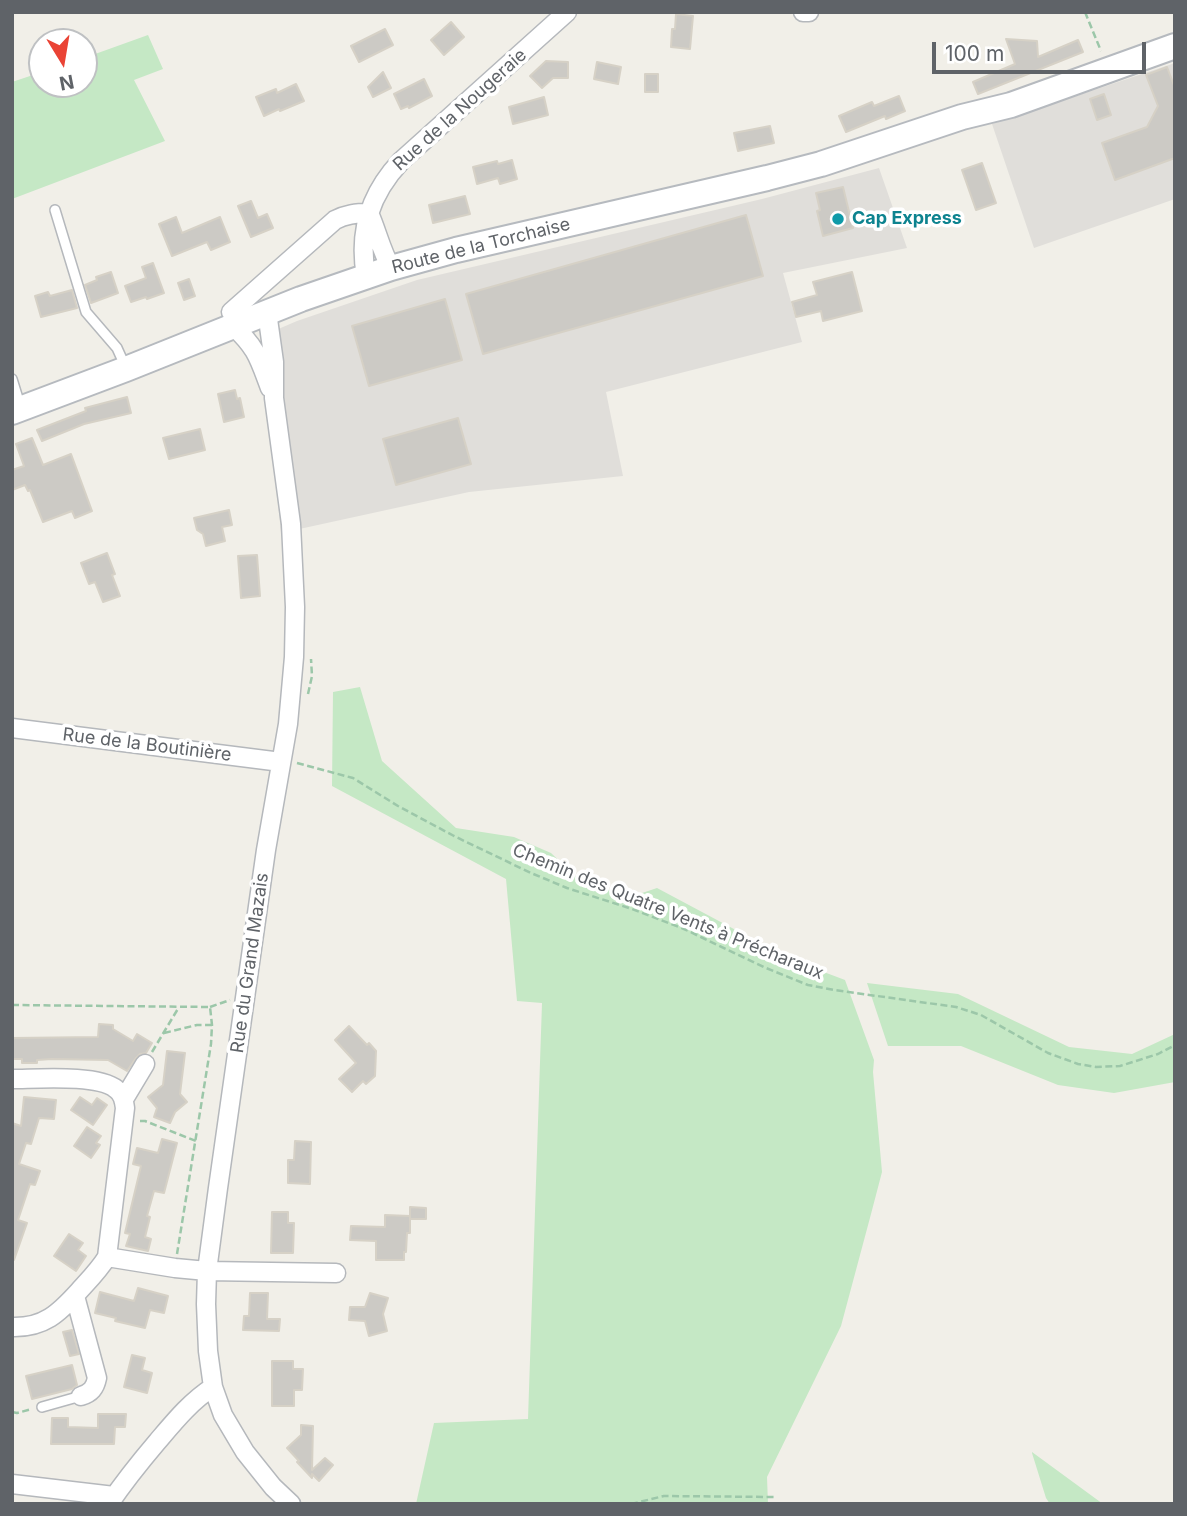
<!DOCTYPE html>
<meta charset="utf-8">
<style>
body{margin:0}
#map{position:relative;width:1187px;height:1516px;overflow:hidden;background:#f1efe8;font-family:Inter,sans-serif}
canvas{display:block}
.frame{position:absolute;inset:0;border:14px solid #5f6368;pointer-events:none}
.north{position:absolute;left:28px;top:28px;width:70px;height:70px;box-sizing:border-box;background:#fff;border:2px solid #bfc1c3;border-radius:50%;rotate:169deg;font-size:19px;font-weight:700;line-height:28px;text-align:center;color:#5f6368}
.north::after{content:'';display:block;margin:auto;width:24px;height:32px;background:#ea4335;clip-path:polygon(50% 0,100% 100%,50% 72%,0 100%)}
.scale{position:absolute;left:932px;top:42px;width:214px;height:32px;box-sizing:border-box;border:4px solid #5f6368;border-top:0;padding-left:9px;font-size:21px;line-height:24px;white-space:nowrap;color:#5f6368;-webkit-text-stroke:5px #fff;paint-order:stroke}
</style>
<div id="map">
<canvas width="1187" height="1516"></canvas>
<div class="frame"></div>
<div class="north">N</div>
<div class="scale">100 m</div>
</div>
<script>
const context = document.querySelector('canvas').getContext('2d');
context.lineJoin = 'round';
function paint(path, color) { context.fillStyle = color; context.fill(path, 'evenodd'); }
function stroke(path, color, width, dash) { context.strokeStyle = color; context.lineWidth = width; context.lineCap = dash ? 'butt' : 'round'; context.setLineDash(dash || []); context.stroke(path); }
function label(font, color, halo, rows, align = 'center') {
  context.font = font + ' Inter,sans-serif'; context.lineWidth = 7; context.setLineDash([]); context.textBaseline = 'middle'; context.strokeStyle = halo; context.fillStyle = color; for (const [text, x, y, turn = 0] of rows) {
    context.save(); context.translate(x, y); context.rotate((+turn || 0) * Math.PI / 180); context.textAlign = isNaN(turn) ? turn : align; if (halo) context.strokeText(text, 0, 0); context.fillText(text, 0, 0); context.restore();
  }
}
paint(new Path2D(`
 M1175,63V199L1034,248L992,124Z
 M879,168L907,248L783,273L802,342L606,392L623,476L469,492L281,533L262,336L297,321L417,280L762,199Z`), '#e0deda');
paint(new Path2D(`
 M148,35L163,69L134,80L165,141L12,199V82L42,72V84H84V58Z
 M360,687L382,761L456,828L514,837L551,853L585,885L636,895L657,888L792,960L845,980L874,1060L873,1072L882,1172L871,1214L841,1326L767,1477L768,1504H416L434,1423L528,1419L542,1003L517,1001L506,879L332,786L333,692Z
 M867,983L958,994L1069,1047L1132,1054L1175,1034V1082L1114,1093L1058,1085L961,1046H888Z
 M1032,1453V1452L1103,1504H1050L1046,1498Z`), '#c5e8c5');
const building = new Path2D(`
 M676,14L693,16L690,49L671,47L672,29H675Z
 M451,22L464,37L444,55L431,40Z
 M385,29L393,45L359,62L351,46Z
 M1006,39L1037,41L1038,57L1078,40L1083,52L978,94L973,82L1015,64Z
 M546,61L568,62V78H553L542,88L530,76Z
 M597,62L621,67L618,84L594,79Z
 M1167,67L1175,88V158L1115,180L1102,143L1147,127L1158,106L1146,75Z
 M383,72L391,88L373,97L368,87Z
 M645,74H658V92H645Z
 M424,79L432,96L409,108L408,106L401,109L394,94Z
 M296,84L304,101L280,111L279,109L264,116L256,97L276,89L277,93Z
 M1104,94L1111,115L1097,120L1090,99Z
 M899,96L905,111L886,119L885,116L846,132L839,116L872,102L874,106Z
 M544,97L548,115L513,124L509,107Z
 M770,126L774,143L738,151L734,133Z
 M512,160L517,179L500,184L498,178L477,184L473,167L497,161L498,164Z
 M982,163L996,203L976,210L962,170Z
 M843,187L853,228L823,236L817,211L820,210L816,193Z
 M465,196L470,214L433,223L429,205Z
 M251,201L258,218L267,214L273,228L251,237L238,206Z
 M746,215L763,276L483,354L466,294Z
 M176,217L182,233L220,217L230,242L211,250L207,242L172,256L159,224Z
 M153,263L164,293L147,299L146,297L131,302L125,286L146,278L142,267Z
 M111,272L118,293L91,303L85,285L97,280L96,277Z
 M852,272L862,311L823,321L821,311L796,317L792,302L817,295L813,282Z
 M189,279L195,296L184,300L178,283Z
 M72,290L77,308L41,317L35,296L48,292L50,296Z
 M445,299L462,360L369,386L352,326Z
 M235,390L237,399L240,398L244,417L224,422L218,394Z
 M127,397L131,413L84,424L42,441L37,430L86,411L85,408Z
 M458,418L471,464L396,485L383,439Z
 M200,429L205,450L169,459L163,438Z
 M32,438L43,465L71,454L92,511L75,518L72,511L43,522L30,490L28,491L25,485L12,490V470L24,466L16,444Z
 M229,510L232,525L222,527L225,541L206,546L203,534L197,530L194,518Z
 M107,553L115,574L112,575L120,596L103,602L95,582L89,584L81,563Z
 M257,555L260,596L241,598L238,556Z
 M99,1024L113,1025V1029L133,1041L137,1034L152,1043L146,1053L140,1054L136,1058L127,1071L108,1060L52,1059L37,1060V1063H22V1059H12V1038L98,1037Z
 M349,1026L367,1045L369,1043L376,1051L375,1076L366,1084L363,1081L352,1092L339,1079L356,1063L335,1040Z
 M167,1051L185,1053L180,1094L187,1102L175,1112L170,1123L154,1117L157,1108L148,1097L163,1085Z
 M24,1097L56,1100L54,1119L39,1118L31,1144L26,1143L19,1164L40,1171L35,1185L30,1184L18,1220L27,1223L14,1260H12V1123L21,1126Z
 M80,1097L92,1105L97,1098L107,1105L93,1125L71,1110Z
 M87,1127L101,1136L96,1143L100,1145L91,1158L74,1146Z
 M162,1139L177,1143L164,1193L154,1191L147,1216L150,1217L145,1237L151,1239L148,1251L126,1246L130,1234L125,1233L141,1166L133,1164L137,1148L158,1153Z
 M295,1141L311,1142L310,1184L288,1183V1160H294Z
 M410,1207L426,1208V1219H410Z
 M272,1212H288V1223H294L293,1253H271Z
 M385,1215L410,1216V1233H407L406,1252H404V1260H376V1241L350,1240L351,1226L385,1227Z
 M69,1234L83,1243L78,1250L86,1256L76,1271L54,1256Z
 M138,1288L168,1296L164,1313L150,1310L145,1328L115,1321L116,1318L95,1313L100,1292L134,1301Z
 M250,1293H268L267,1319H280L279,1331L243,1330L244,1316H249Z
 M370,1293L388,1298L383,1314L387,1331L369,1336L365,1321L349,1320L350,1307H365Z
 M72,1330L79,1354L70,1356L63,1332Z
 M132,1355L145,1358L142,1370L152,1373L147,1393L124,1387Z
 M272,1361H293V1369H303L302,1390H294V1406H272Z
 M72,1365L77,1385L72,1389L32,1399L26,1376Z
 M98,1414H126L125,1427H115L114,1444H51L52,1418H68V1427L98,1428Z
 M301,1425L313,1426L312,1470L325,1458L333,1465L319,1481L312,1474V1478L297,1462L299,1461L287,1448L301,1435Z`);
paint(building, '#cccac5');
stroke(building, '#d6d1c6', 2);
const lane = new Path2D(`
 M55,210L86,312L117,348L126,368
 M12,379L21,408
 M42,1407L81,1396`);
const street = new Path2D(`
 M803,12H809
 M369,213C377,231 381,250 391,268
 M366,276C358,231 370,194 401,161L567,12
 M231,312L335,220C346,214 356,213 369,213
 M267,312L274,362V398L291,524L295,607L294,657L288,724L266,850L218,1188L207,1271L206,1304L208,1351L213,1387L223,1415L245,1452L273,1487L291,1504
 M233,326C257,348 259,359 270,388
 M12,728L281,762
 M12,1079C36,1079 98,1074 116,1089C123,1094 124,1101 125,1108L107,1257C99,1270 89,1280 79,1291C59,1313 44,1328 12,1327
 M124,1099L145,1064
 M107,1257L175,1268L207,1271L336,1273
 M75,1296L97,1378C95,1388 91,1393 81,1396
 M12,1484L114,1496
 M109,1504C124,1482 140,1462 157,1442C174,1422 191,1401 213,1387`);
const secondary = new Path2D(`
 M12,412L126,369L301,299L391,268L456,250L767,178L821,164L962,117L1011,105L1175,46`);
stroke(lane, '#b5b8bc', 12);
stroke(street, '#b5b8bc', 21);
stroke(secondary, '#b6babf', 28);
stroke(new Path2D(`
 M1085,12L1101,51
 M308,694L312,676L311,659
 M297,763L353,778L398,806L454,836L531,873L567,888L632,909L684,929L766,968L808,985L834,990L956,1007L981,1015L1048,1053L1078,1064L1096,1067L1120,1066L1158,1054L1175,1045
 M12,1005L210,1007L212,1025L211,1044L177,1254
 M210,1007L230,1000
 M164,1033L197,1025H212
 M152,1052L179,1007
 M140,1121H145L196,1141
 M12,1412L17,1413L32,1409
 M631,1504L664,1496L775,1497`), '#9cc7a9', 2.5, [7, 3.5]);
stroke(lane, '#fff', 9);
stroke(street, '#fff', 18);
stroke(secondary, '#fff', 24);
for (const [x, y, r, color] of [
 [838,219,7,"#0f9aa8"]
]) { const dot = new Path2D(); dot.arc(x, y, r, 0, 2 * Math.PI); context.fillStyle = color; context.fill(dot); stroke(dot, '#fff', 2.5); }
label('18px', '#5f6368', '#fff', [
 ["Rue de la Nougeraie",460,110,-42],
 ["Route de la Torchaise",481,246,-14],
 ["Rue de la Boutinière",147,745,7],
 ["Chemin des Quatre Vents à Précharaux",668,912,22],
 ["Rue du Grand Mazais",250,963,-82]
]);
label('bold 18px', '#0d838f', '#fff', [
 ["Cap Express",852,219]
], 'left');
</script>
